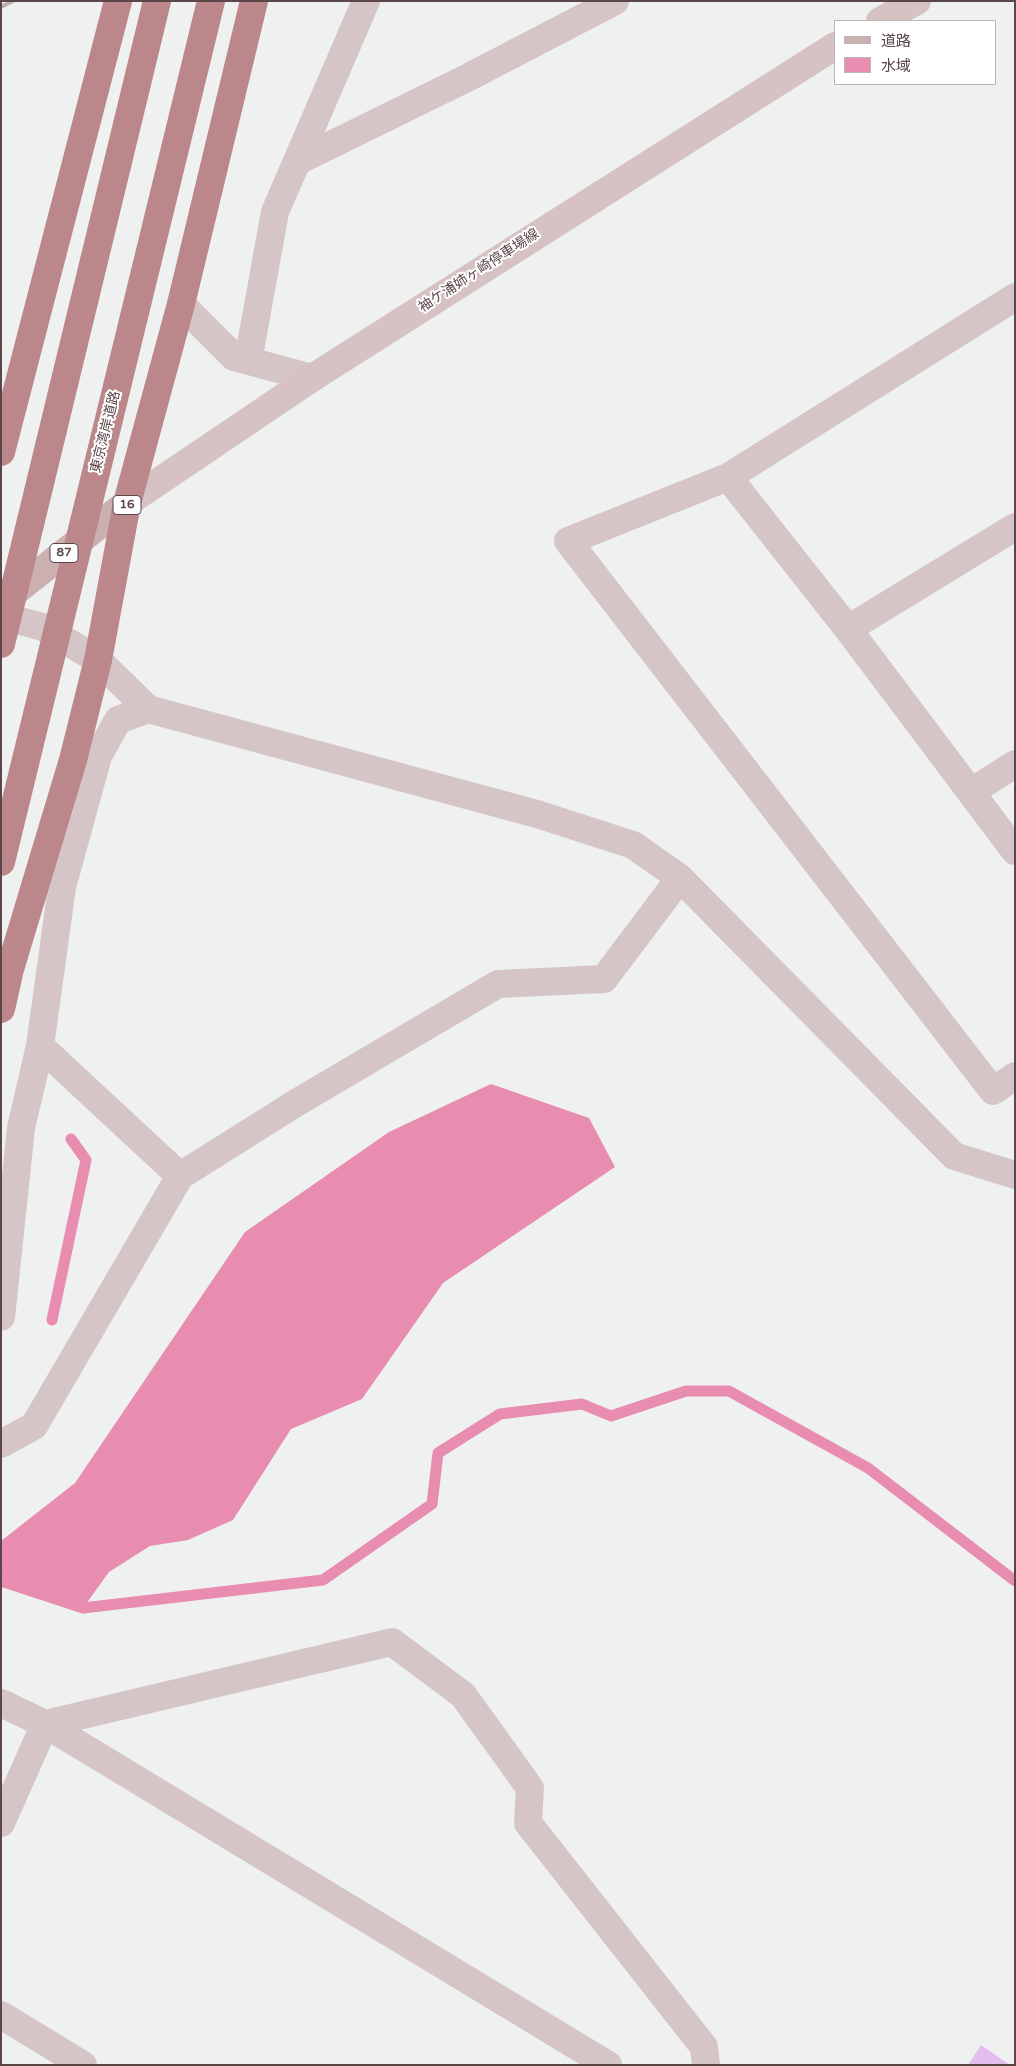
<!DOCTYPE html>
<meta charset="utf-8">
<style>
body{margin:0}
#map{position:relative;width:1016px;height:2066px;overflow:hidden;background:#eef1ef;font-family:"Varela Round","Noto Sans JP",sans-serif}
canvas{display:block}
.frame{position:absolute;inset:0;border:2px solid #5b4749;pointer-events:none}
.legend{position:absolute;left:834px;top:20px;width:162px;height:65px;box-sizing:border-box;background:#fff;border:1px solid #bdb5b6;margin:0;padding:6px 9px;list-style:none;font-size:15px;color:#5b4749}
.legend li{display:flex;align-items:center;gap:10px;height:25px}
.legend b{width:25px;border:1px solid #bdb5b6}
</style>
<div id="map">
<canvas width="1016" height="2066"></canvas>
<div class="frame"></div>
<ul class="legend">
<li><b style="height:6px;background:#ccafb1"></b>道路</li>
<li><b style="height:14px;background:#e88cb0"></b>水域</li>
</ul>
</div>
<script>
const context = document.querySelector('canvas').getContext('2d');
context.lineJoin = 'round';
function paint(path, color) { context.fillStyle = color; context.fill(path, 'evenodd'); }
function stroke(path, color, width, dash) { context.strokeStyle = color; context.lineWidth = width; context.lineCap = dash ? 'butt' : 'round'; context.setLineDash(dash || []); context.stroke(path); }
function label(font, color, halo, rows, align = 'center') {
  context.font = font + ' "Varela Round","Noto Sans JP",sans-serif'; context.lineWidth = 4; context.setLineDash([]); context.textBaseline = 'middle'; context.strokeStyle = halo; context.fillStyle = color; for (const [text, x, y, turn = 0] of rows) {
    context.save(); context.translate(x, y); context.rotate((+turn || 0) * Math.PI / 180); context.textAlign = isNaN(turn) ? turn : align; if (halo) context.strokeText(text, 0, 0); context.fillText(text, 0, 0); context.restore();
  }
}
paint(new Path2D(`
 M981,2045L1010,2065H968Z`), '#e3beed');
paint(new Path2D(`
 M491,1084L589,1118L615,1167L443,1283L362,1399L291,1429L233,1520L188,1540L150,1546L109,1572L83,1608L1,1581V1541L75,1483L245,1232L389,1132Z`), '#e88cb0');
stroke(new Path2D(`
 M52,1320L86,1160L71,1139
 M1,1581L83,1608L323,1580L432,1504L438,1453L500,1414L582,1404L611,1416L686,1391H729L868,1468L1015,1581`), '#e88cb0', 11);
stroke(new Path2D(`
 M298,161L467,78L615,1
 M1015,297L728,477L568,541L993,1091L1015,1076
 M181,304L234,357L312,378
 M248,361L275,212L366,1
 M728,477L848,629L1015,851
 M1,616L43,627L98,660L148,709L537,814L633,845L680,878L954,1156L1015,1175
 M848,629L1015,527
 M971,792L1015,764
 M40,1046L180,1176
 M1,1317L21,1128L40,1046L62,887L98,756L118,720L148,709
 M1,1444L34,1426L180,1176L296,1103L498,984L604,979L680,878
 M1,1703L45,1724L608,2065
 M1,1823L45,1724L392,1642L463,1695L530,1788L528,1823L704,2047L706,2065
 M1,2015L83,2065`), '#d5c5c7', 28);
stroke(new Path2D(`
 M880,21L917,1
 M127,503L312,378L835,46`), '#d6c1c3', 28);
stroke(new Path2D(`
 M2,602L127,503`), '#ccafb1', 28);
stroke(new Path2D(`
 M1,452L118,1
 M1,644L157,1
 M1,862L211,1
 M1,1009L10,969L73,760L98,660L127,503L181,304L254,1`), '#bb878b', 28);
stroke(new Path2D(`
 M1,7L13,1`), '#b8b1b0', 4);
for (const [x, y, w] of [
 [127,505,28],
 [64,553,28]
]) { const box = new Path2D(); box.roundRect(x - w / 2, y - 9.5, w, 19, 4); context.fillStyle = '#fff'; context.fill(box); stroke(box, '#5b4749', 1); }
label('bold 12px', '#5b4749', null, [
 ["16",127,505],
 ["87",64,553]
]);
label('14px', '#5b4749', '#fff', [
 ["袖ケ浦姉ヶ崎停車場線",479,271,-33],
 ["東京湾岸道路",106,432,-76]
]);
</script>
